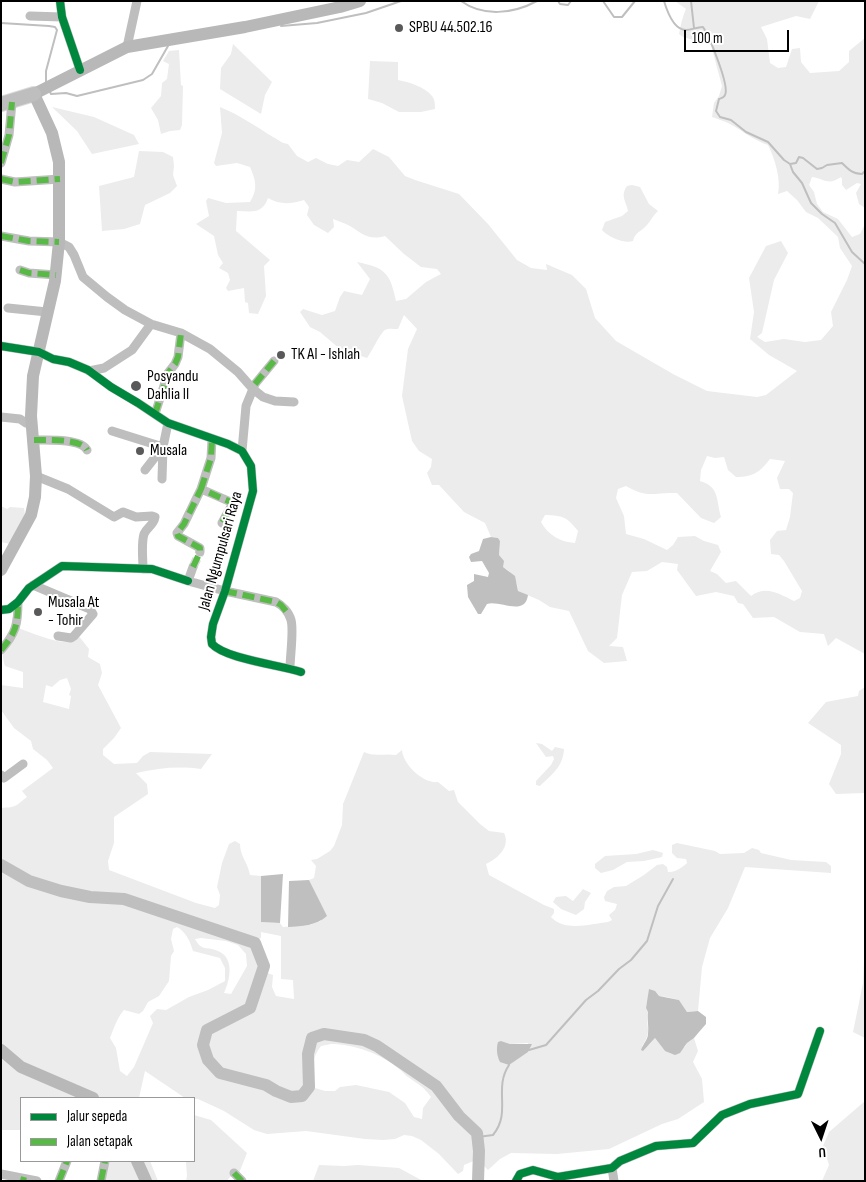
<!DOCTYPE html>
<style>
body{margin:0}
#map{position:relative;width:866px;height:1182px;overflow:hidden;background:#fff;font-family:"Sofia Sans Condensed",sans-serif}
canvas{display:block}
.frame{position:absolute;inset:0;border:2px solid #000;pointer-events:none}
.legend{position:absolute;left:20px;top:1097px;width:175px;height:65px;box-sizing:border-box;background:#fff;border:1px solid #999;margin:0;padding:6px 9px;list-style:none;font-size:15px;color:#000}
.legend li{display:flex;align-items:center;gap:10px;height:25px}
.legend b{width:25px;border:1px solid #999}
.north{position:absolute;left:796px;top:1112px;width:50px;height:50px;-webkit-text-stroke:4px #fff;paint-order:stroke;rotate:176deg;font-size:14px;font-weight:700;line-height:20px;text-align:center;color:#000}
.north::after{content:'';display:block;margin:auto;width:18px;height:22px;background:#000;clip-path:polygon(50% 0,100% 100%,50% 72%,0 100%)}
.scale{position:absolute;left:684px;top:30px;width:105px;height:22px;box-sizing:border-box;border:2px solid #000;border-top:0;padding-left:6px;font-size:15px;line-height:18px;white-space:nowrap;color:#000;-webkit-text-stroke:4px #fff;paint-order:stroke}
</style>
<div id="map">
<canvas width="866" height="1182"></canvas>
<div class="frame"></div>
<ul class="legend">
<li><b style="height:6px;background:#00873e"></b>Jalur sepeda</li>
<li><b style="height:6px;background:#58b947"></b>Jalan setapak</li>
</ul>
<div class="north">U</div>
<div class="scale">100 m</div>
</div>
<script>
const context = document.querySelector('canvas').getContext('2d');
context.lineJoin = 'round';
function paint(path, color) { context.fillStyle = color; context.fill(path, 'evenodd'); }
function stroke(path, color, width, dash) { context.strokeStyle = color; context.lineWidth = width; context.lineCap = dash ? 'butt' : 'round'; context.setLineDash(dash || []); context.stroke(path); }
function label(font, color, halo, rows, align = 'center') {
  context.font = font + ' "Sofia Sans Condensed",sans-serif'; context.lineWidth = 4; context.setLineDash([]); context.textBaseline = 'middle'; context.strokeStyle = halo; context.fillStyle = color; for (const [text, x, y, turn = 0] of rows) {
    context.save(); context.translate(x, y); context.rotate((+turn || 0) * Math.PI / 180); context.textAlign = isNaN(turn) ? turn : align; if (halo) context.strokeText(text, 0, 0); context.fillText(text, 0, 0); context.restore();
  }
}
paint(new Path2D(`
 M675,1H819L810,19L796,16L761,27L767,39L770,63L778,68L786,67L792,49L800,48L801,62L810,73L839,71L849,62V51L865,38V208L859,204L856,193L861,184L857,183L846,190L842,185V179L841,177C827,186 826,179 812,177L809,185L814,192L817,204L823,212L838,219L852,237L860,234L865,224V654L836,638L828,646L824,634L800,632L774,617L753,618L743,604L738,603L734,596L716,592L696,596L677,570L678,564L662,562L647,571L632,572L622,595L617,638L609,646L623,647L627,661L604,663L588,651L569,611L550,607L539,600L518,591L517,584L509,571L503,567L499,555L500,541L498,538L491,537L485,523L464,512L439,485H432L427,473L431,467L432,459L419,451L412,441L402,396L408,349L417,329L404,315L398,329C394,329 388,328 385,330C381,332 371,353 367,358L340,349L320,332L310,327L300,312L303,309L322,315L335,311L340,297L344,291L362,295L370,279L357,262C385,268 390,272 396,301L406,299L426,282L441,274L437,269L421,267L404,254L385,236C368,241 362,233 348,225C344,223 338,221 333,219L334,227L328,233L314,225L307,215L309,207L304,200C292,204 279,205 268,198C262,215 251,211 237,211L236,231L270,260L264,266L266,296L258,314L249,313L248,303L245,302L244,288L228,291L226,288L230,280L228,273L219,268L223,263L218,255L214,236L196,224L209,216L206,201L208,198L226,203L250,202C258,189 256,181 250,167L237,163L216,166L214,163L222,133L220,107C238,114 257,127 273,137C279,140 281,143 288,144L297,156L308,162L316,158L328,164L338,166L347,160L359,162L373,149L389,157L405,176L415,180L459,194L488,224L517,260L531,268L547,270L546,264L572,275L586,289L595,318L616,341L673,374L707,391L757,397L766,395L797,371L769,355L750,339L754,312L749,278L766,246L781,241L788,253L774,280L762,333L757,337L765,342L784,339L805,342L821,340L833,326L831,312L847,280L852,266L840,248L838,237L818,218L806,212L797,200L787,191L778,194C781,179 775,159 768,145C753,140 743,131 730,124C725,121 717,119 712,117L714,103L719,96L722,86L711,45L683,37L679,34C681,25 682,18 686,9ZM707,456L715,458L724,457L728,470L736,477C753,477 760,472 770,459L785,461L777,478L780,489H789L793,493L790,517L786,530L777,531L770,540L771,554L779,555L784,561L802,591L800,598L794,601C779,594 766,585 751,596L736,581L726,583L717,574L710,571L721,552L718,545L704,541L695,536L678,537L673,545L667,550L644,539L626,534L624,516L616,498L618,489L626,486C649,499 653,492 677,493L701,518L714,523L721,517C716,500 720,487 700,481L701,470ZM545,515C563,516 566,516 578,531L575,543C560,542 548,535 541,522Z
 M233,44L272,82L265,95L261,114L220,89L221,68L231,54Z
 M179,50L181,85L183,86L182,125L180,130L170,131L161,134L158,120L151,108L161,96L162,83L167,79L169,64L163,61L169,51Z
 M370,61L398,62V80C409,82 425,87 432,96C435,100 435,104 435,109L421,112H399L382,103L368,99Z
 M52,107L94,117L134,135L139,144L92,154L77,131Z
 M139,151L163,152L173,157L174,166L173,175L177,186L170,193L145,205L140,224L124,229L102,231L99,186L134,177Z
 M632,185L640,187L649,204L658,211C653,216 651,220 647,225C641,232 635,232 633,241C624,244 608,237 602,230L605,222L622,216L628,211C626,201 620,196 627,186Z
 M1,506L7,509L10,507L24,508L25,515L10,544L1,542Z
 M13,626C25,630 60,646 72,641C73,640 78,636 78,635L89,649L88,657L100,664L102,673L98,685L121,728L114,738L103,749V755L114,764L137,763L143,756L150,752L212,754L201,769C178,766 159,768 136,773L147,784L148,794L114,817V843L108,861L109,870L196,903L215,908L219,905L220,895L217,887L222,863L229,844L235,841L240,844C240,856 248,863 250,875L261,876V922L280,923L283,927L310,925L321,921V906L309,880L314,878L316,866L311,860L317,859L330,851L334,846L342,825L343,804L364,752C374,757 385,753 396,755L402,750C403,765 424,784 438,782L449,791L454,790L458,802L480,824L489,831L504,833C511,847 497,859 486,864L489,875L544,905L554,909V913L551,917C564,932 591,924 608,922L612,920L609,915L615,910L617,904L605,901L604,897L607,891L614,887L626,886L644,875L657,865L663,864L667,867L668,872C674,873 683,867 687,863L686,859L677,858L672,853V845L677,843L715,851L720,854L744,853L752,848L759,850L761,853L791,860L826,862L831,866V873L745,867L728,908L710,938L702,967L698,1011L687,1012L679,1000L667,997L659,996L647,1002L646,1008L648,1012C645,1027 653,1031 642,1046L649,1045L655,1038L665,1051L685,1047L687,1043L694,1038L698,1051L693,1062L702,1079L704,1102L678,1119L662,1124L609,1149L557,1154L511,1153L500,1159L488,1170L483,1165V1157L464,1165L463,1171L458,1174L439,1154L421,1140L412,1136L404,1135L395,1139L383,1140L365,1139L306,1131L267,1134L254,1130L224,1111L198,1099L185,1098L145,1071L139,1098H21V1130H2L1,808C18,807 15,806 27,797L22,791L53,768L47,760L33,749L31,741L14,728L1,710V685L23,688V672L5,666C0,649 4,640 13,626ZM67,678L71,689L69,695L71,696L69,709L43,702L46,685L52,687L60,680ZM177,927C186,932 190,941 193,951L220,958L225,968V981L208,990L189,997L166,1010L157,1009L150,1016L153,1023L134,1067L127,1076L120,1071L116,1048L110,1038C114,1028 117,1018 124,1010L139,1014L143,1011L148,1002L159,996L169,981L171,956L174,951L171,939L173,929ZM261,932L281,936V979L293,980L294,999L276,996L272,987L273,975L267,973L266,964L258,939L261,938ZM201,938L226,941L238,945L246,954L247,966L231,994L224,993C230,980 235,958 218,951C207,946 202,952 195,939ZM501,1041L510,1044L528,1043V1052L514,1061ZM331,1044C353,1044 382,1054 399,1069C402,1071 405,1075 408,1077C418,1084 424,1087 431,1097L423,1108L422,1119L414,1117L405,1103L389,1092L356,1085L340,1087L335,1091H325L315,1088C311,1073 311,1058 321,1046Z
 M865,687V793L836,794L829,784L841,754V745L808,723L826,702L858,696L859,691Z
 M536,743L542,744L552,751L555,747L564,749C563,767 552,774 540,786L536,785V781L551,765L554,759L553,756L546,757Z
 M653,850L663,853L662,857L644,861L627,862L613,870L601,873L595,868V864L605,856L636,854Z
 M583,889L591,893L585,902L584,909L576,915L561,909L553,902L556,897L566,896L573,901Z
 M865,939V1038L853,1032L863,983Z
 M865,1101V1181H822L829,1165L823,1146L829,1132Z
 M194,1115L211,1120L247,1153L239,1173L230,1177L227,1181H186L187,1176L186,1161H194Z
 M108,1161H150L158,1181H103Z
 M319,1165L344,1166L358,1165L399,1168L423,1181H313Z`), '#ececec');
paint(new Path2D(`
 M491,537L498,538L500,541L499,555L504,561L503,567L515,576L518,591L528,595C525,617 500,600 487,604L481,614H478L468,597L467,585L474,581V574L488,577L489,573L482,561L471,562L469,557L471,554L479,551L483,539Z
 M283,874L280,923L261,922V876Z
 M309,880L327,916C316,926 302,926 288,927L289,881Z
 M649,989L655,991L659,996L679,1000L687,1012L698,1011L706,1017V1024L699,1032L694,1038L687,1043L680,1053L675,1055L665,1051L655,1038L643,1051L641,1050C643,1044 648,1039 648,1034C649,1026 647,1020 648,1012L646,1008Z
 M501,1041L510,1044H532L528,1052L509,1065L500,1062C497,1056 496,1049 498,1042Z`), '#bfbfbf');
stroke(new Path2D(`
 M461,1C483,17 513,14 537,1
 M558,1L560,4L568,5L571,1
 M603,1L614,17H622L635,1
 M664,1C667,11 674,30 686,30C691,30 697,27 703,27C709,36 730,86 725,95C724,98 721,98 719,99L716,111L720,117L731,120L746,132L768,142L784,160L790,164L796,163L799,157L803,158L817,169L822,168L827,165L842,163C849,170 853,174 862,174L865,171
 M691,1L694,28
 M1,23L49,26L55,27L57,30L46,71V83
 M281,26L317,23L366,13L401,1
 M50,92L51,94L66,93L77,96L143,80L152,74L168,46
 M790,164L793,172L802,183L811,203L822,214L835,223L852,252L865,264
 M529,1050L546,1045L586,1000L598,991L619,969L631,960L647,941L658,906L673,879
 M478,1137L493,1135C512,1112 493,1089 509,1065`), '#bfbfbf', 2);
stroke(new Path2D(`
 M1,865L29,881L61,891L90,897L124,899L255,943L264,966L250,1008L207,1030L203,1045L208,1060L220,1073L266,1085L276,1091L291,1097L302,1096L309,1087L308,1054L312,1038L324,1034L364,1040L377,1046L436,1086L459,1116L477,1133L479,1151L478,1181`), '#bfbfbf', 12);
stroke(new Path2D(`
 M193,567L200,552`), '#d9d9d9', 9, [9, 4.5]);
const primary = new Path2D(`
 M1,104L34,94`);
stroke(primary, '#dbdbdb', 16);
stroke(new Path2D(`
 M60,1L62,17L80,70
 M30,16L62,17
 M127,47L137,1
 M1,163L9,135L12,102
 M1,179L15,182L60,179
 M1,236L29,241L59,242L69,247L74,255L83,277L107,297L125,310L151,324L181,333L210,349L238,372L253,389L263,397L275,401L294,402
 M20,270L29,273L56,275
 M8,308L47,312
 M1,346L39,352L53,359L69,362L88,370L111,387L138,403L168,423L228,444L242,451L251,466L253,491L225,591L213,624L211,637L212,644C226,659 280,665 301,672
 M89,371L104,368L132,350L151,324
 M155,414L168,373L175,364L178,357L181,333
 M1,417L20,419L26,423L32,424
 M112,431L163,447L145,470
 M34,440C46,440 81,438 87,450
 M242,451L246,406L255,384L274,361
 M36,476L68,489L114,517L123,512L136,517L152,516L155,517C154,525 147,527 144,534C141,544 143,558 143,569
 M162,479L163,447L168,423
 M201,489L211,458L212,439
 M200,552V548L178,536L177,533L184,524L201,489L233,503L222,523
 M193,567L188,581L225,591L276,602C282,605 289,612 291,620C294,630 290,657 290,668
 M33,585L90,609L93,614L74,636L71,638L58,636
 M1,610L9,609L18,602L29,588L62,566L152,569L188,581
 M1,650C16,633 18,624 18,602
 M1,775L4,778L23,764
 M612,1168L614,1181
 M234,1173L242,1181
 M1,1174L37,1181
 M59,1181L67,1161
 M101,1181L105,1161
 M516,1181L520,1174L533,1170L558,1177L612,1168L620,1161L656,1146L693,1143L722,1115L750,1104L798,1094L820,1031`), '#bebebe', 9);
stroke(new Path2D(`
 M1,570L31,515L35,497L36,476L31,416L33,376L55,281L59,242V162L52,133L34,94L127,47L245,27L340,7L360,1
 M1,1050L21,1067L93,1098
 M137,1161L146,1181`), '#b8b8b8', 12);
stroke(primary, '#bebebe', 14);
stroke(new Path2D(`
 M1,163L9,135L12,102
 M1,179L15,182L60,179
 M1,236L29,241L59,242
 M20,270L29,273L56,275
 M255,384L274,361
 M155,414L168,373L175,364L178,357L181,333
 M34,440C46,440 81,438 87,450
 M201,489L211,458L212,439
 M193,567L200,552V548L178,536L177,533L184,524L201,489L233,503L222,523
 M225,591L276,602L281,605L289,615
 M1,650C16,633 18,624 18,602
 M234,1173L242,1181
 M23,1181L24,1177
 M59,1181L67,1161
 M101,1181L105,1161`), '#58b947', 6, [12, 6]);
stroke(new Path2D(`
 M60,1L62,17L80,70
 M1,346L39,352L53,359L69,362L88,370L111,387L138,403L168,423L228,444L242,451L251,466L253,491L225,591L213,624L211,637L212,644C226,659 280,665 301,672
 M1,610L9,609L18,602L29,588L62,566L152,569L188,581
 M516,1181L520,1174L533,1170L558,1177L612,1168L620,1161L656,1146L693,1143L722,1115L750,1104L798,1094L820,1031`), '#00873e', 8);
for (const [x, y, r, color] of [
 [399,28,5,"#595959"],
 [281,355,5,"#595959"],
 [136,386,6,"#595959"],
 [140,451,5,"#595959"],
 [38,612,5,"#595959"]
]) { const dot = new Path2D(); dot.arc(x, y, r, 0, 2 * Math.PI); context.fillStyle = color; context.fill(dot); stroke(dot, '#fff', 2); }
label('16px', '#000', '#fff', [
 ["SPBU 44.502.16",409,28],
 ["TK Al - Ishlah",291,355],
 ["Posyandu",147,377],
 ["Dahlia II",147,395],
 ["Musala",150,451],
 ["Musala At",48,603],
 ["- Tohir",48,621]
], 'left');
label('16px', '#000', '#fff', [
 ["Jalan Ngumpulsari Raya",221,551,-74]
]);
</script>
